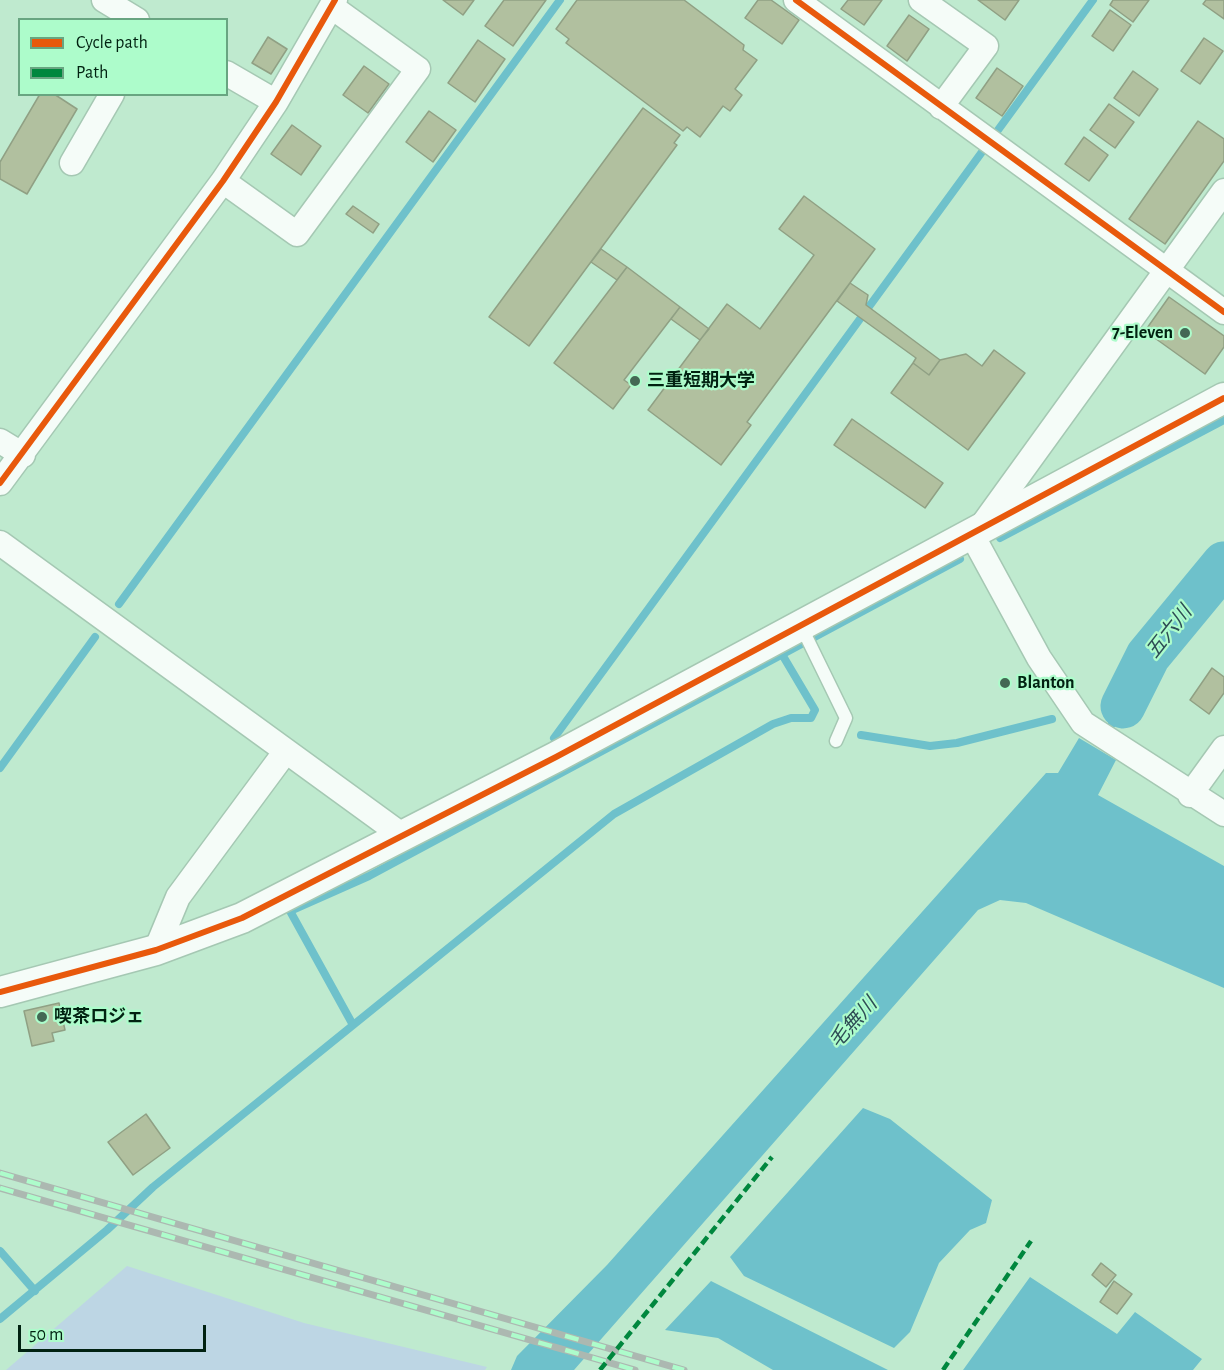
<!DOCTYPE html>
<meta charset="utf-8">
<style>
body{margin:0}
#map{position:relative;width:1224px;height:1370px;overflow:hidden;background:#bfeacf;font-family:"Alegreya Sans",sans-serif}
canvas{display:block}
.legend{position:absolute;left:18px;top:18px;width:210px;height:78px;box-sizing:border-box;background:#adfccb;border:2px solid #68a581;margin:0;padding:8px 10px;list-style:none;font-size:18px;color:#012211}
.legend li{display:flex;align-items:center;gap:12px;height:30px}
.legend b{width:30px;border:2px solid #68a581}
.scale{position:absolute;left:18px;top:1325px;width:188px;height:27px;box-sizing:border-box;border:3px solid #012211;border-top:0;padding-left:8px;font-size:18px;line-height:21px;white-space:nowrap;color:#012211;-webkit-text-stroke:4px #adfccb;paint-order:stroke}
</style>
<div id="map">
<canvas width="1224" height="1370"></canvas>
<ul class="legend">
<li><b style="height:8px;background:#e8590c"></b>Cycle path</li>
<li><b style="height:8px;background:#00873e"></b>Path</li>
</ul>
<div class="scale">50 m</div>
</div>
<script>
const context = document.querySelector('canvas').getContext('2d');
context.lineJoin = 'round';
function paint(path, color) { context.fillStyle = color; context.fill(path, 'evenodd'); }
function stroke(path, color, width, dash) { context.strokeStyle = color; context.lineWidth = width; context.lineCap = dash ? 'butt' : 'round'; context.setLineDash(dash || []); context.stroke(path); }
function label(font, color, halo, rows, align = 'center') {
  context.font = font + ' "Alegreya Sans","Noto Sans JP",sans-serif'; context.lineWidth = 4.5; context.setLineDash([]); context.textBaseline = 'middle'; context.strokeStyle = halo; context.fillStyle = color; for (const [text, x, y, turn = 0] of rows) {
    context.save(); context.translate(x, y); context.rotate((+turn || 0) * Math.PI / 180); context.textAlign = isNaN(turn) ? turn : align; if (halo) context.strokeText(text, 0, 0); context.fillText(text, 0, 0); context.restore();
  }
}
paint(new Path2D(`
 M127,1266L304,1323L487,1367L485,1370H6Z`), '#bdd6e4');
paint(new Path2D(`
 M1079,738L1116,760L1098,795L1224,866V988L1026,903L1000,900L978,910L574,1370H511L517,1356L607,1265L1046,773H1058Z
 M863,1108L890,1119L992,1200L986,1223L970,1230L939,1263L910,1332L894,1348L744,1276L730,1257Z
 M1030,1277L1117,1334L1135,1312L1202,1359L1193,1370H963Z
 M711,1281L888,1370H773L718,1338L665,1330Z`), '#6ec1cb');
stroke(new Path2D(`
 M1000,538L1224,420
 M119,604L560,0
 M861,735L930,746L957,743L1052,719
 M1105,735L1123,706
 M554,738L1093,0
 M0,768L95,637
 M353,1025L290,911L369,876L960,559
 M0,1251L35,1291
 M0,1319L107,1230L153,1187L614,814L773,724L791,718H811L815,710L783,656`), '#6ec1cb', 8);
stroke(new Path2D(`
 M1123,706L1148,656L1224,564`), '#6ec1cb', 45);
const building = new Path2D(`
 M443,0H474L463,15Z
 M504,0H546L513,46L485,26Z
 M577,0H684L744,45L743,50L757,60L735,89L742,95L730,111L723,106L700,137L687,127L683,131L566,43L569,39L556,29Z
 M758,0H771L799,20L782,44L745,18Z
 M848,0H882L864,25L841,9Z
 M978,0H1019L1005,20Z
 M1113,0H1149L1133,22L1110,5Z
 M1206,0H1224V19L1203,4Z
 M1110,10L1131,25L1113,51L1092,36Z
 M909,15L929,29L907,61L887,46Z
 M268,37L287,49L271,74L252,63Z
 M1204,38L1223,51L1200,84L1181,71Z
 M478,40L505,59L475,102L448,83Z
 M364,66L389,84L368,113L343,95Z
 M997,68L1023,86L1002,116L976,98Z
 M1133,71L1158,89L1139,116L1114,98Z
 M40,94H54L77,109L27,194L0,179V162Z
 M1109,104L1134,122L1115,148L1090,130Z
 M643,108L680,135L674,143L677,145L529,346L489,317Z
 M429,111L456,130L433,162L406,142Z
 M1198,121L1224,139V161L1165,244L1129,219Z
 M292,125L321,146L301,175L271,154Z
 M1084,137L1108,155L1089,181L1065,164Z
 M804,196L875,249L747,422L751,425L721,465L648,410L727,304L760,329L814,255L779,229Z
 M353,206L379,224L373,233L346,214Z
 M601,249L627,267L617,280L591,262Z
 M627,267L680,307L624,380L631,385L613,409L554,363Z
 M850,283L868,295L866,305L940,360L929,375L913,363L916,358L837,301Z
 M1169,297L1224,336V347L1205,374L1145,331Z
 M680,307L709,329L700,340L671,319Z
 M994,350L1025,373L968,450L891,393L913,363L929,375L940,360L966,354L982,366Z
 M852,419L943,483L925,508L834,445Z
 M1212,668L1224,677V693L1209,714L1190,700Z
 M59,1003L65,1030L52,1033L54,1041L32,1046L24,1011Z
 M146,1114L170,1148L133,1175L108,1142Z
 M1101,1263L1116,1275L1106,1287L1092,1275Z
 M1114,1281L1132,1294L1117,1314L1100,1302Z`);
paint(building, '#b1c09f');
stroke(building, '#90a084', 1.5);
const service = new Path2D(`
 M801,626L846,718L836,741`);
const minor = new Path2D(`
 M104,0L137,20
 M796,0L1224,312
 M921,0L986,46L941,107
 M226,73L276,102
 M72,163L112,94
 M223,181L297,234L418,69L332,7
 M0,441L23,455
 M0,483L223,181L276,102L335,0
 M981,527L1224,191
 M971,533L1039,658L1083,723L1224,814
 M0,543L403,836
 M1190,795L1224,748
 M156,950L178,897L286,751`);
const tertiary = new Path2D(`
 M0,992L156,950L242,918L556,757L1224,398`);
stroke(service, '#a5c8b3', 15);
stroke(minor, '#a5c8b3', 27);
stroke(tertiary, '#a5c8b3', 33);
stroke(service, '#f5fcf8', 12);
stroke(minor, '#f5fcf8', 24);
stroke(tertiary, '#f5fcf8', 30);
const rail = new Path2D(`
 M0,1173L684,1370
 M0,1188L635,1370`);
stroke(rail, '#acb8b1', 7);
stroke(rail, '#adfccb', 4.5, [14]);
stroke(new Path2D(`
 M600,1370L772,1157
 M943,1370L1031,1241`), '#00873e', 4.5, [9, 4.5]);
stroke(new Path2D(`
 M796,0L1224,312
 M0,483L223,181L276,102L335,0
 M0,992L156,950L242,918L556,757L1224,398`), '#e8590c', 6);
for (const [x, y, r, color] of [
 [1185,333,6,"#446854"],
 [635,381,6,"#446854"],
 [1005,683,6,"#446854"],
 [42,1017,6,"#446854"]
]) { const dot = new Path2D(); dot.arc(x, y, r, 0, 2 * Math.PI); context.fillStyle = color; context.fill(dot); stroke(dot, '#adfccb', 2); }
label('bold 18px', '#012211', '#adfccb', [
 ["7-Eleven",1173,333,"right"],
 ["三重短期大学",647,381],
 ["Blanton",1017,683],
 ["喫茶ロジェ",54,1017]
], 'left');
label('italic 20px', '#2e4d55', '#adfccb', [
 ["五六川",1169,632,-52],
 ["毛無川",853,1023,-48]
]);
</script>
